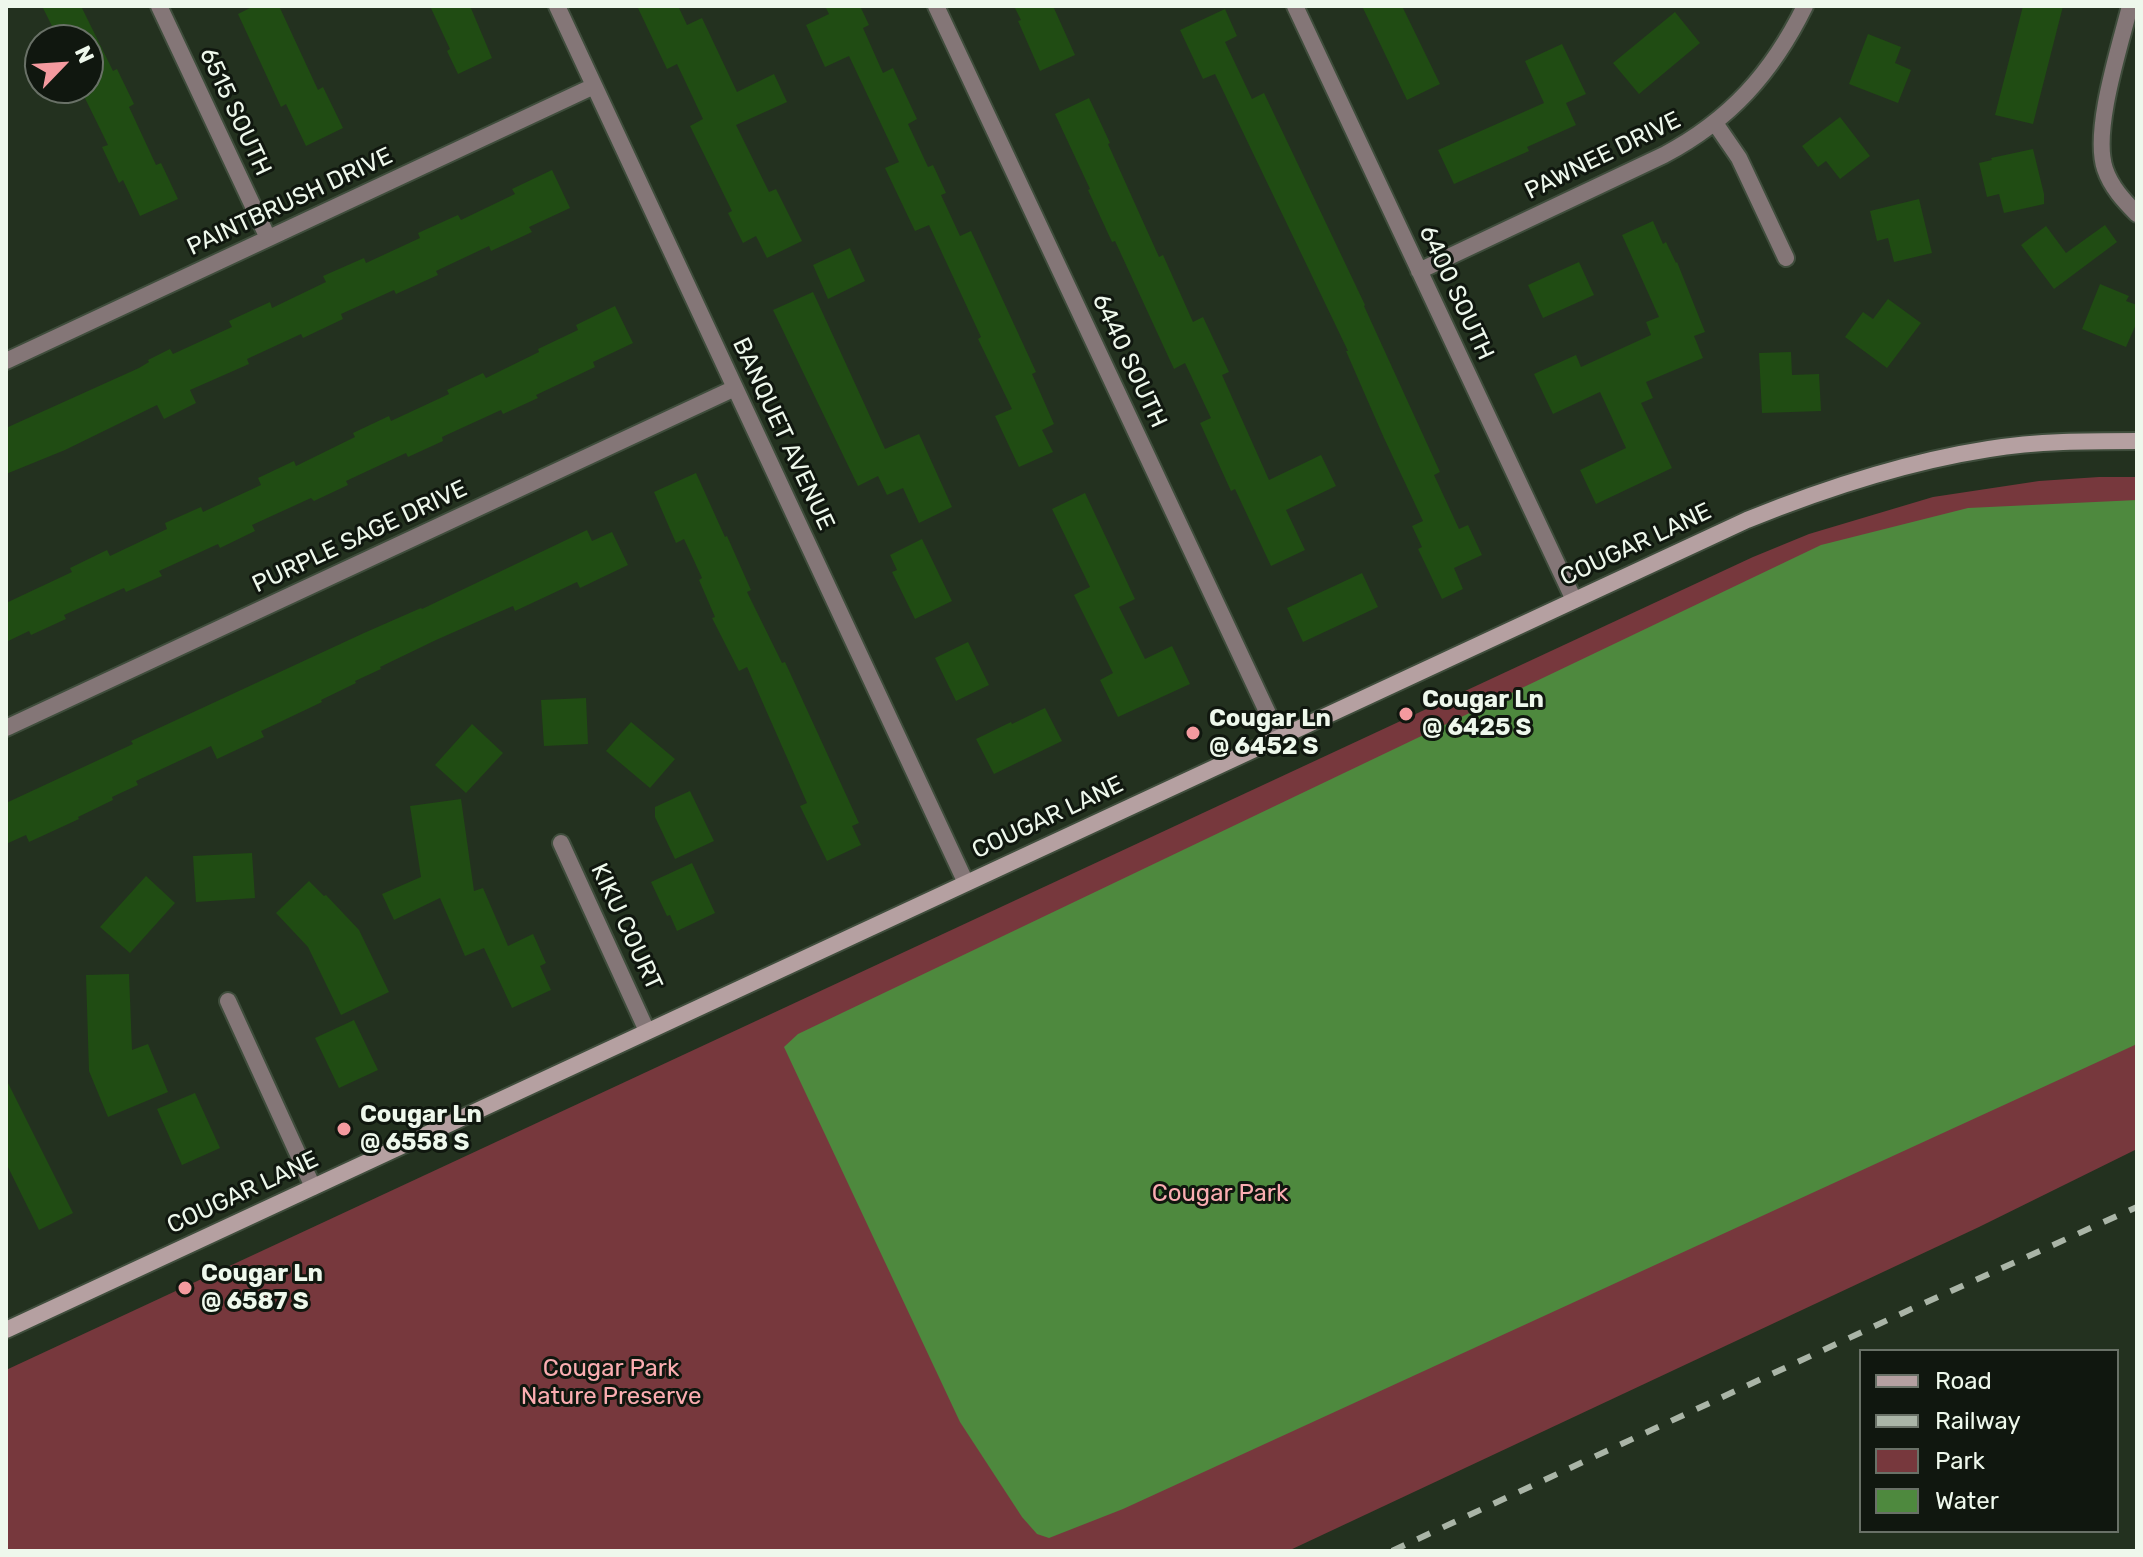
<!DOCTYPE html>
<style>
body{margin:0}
#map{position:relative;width:2143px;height:1557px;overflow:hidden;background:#23311f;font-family:Rubik,sans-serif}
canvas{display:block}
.frame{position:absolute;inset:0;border:8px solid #eef8ec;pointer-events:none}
.legend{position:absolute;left:1859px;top:1349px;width:260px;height:184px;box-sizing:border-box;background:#10170f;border:2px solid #697167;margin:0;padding:10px 14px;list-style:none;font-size:24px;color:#eef8ec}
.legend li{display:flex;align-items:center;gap:16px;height:40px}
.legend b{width:40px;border:2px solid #697167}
.north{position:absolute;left:24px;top:24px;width:80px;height:80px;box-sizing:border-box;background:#10170f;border:2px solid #697167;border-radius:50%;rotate:65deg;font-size:22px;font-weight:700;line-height:32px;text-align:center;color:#eef8ec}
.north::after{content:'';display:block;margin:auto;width:28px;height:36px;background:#f49a9f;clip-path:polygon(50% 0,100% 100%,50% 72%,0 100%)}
</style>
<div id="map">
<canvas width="2143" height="1557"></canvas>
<div class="frame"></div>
<ul class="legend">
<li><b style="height:10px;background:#b5a0a1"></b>Road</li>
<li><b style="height:10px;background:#aab5a7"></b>Railway</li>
<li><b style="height:22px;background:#77383d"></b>Park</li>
<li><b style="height:22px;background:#4e893e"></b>Water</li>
</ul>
<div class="north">N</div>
</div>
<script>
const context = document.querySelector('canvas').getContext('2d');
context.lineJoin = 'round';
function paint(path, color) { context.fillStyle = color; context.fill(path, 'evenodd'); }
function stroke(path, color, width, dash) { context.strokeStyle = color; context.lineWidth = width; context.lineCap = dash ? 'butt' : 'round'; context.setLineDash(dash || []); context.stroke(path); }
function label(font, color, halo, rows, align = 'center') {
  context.font = font + ' Rubik,sans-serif'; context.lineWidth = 6; context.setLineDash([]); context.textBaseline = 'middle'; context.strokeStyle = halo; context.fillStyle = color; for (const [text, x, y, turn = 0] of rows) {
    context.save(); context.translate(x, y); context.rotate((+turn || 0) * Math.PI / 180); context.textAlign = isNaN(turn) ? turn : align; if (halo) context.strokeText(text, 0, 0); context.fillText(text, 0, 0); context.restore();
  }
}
paint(new Path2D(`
 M2099,477H2137V1149L1979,1227L1288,1551H6V1370L1753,557L1809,534L1933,497L2039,481Z`), '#77383d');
paint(new Path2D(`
 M2137,500V1044L1123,1509L1049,1538L1037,1534L1022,1517L960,1422L784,1047L798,1034L1821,545L1968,508Z`), '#4e893e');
paint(new Path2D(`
 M42,6H81L113,71L117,69L134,104L129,107L156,165L161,163L178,199L140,216L123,180L119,183L102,147L108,145L80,88H88V40H59Z
 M254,6H279L318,90L323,87L343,128L306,146L286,104L281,107L238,14Z
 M430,6H470L492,58L458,74L447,51L450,49Z
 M637,6H678L687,25L702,18L737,92L774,74L787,102L736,125L769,192L776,189L802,241L767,258L756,236L743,243L728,213L732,211L690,126L703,119L677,64L667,69Z
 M825,6H860L869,25L863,28L883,73L893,68L917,119L908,124L928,167L933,165L946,193L941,195L960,236L971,231L1036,372L1032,374L1054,424L1042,430L1053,452L1019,467L995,416L1012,409L978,339L981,337L929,225L915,231L885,168L899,162L849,56L825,67L806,25L829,14Z
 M1014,6H1053L1075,55L1040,71L1018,21L1021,20Z
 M1362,6H1402L1440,84L1407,100Z
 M2023,6H2063L2033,124L1995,115Z
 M1225,9L1237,36L1225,42L1252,99L1264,93L1365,305L1364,306L1440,472L1434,475L1459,529L1468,525L1482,555L1454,568L1463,589L1442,599L1418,549L1422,547L1412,526L1423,521L1384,438L1346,351H1348L1215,74L1203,79L1180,30Z
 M1675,12L1700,43L1639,94L1613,63Z
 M1868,34L1901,47L1895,63L1911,70L1898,103L1849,84Z
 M1562,44L1586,94L1566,103L1576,125L1527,147L1529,151L1454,184L1438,150L1544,103L1525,61Z
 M1089,98L1110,143L1108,144L1159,257L1163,255L1193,322L1203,317L1229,372L1222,375L1269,480L1321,455L1336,486L1286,510L1305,550L1271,566L1235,489L1231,491L1200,423L1211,418L1185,363L1174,369L1115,241L1112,242L1088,190L1090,189L1055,114Z
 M1840,117L1870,156L1840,179L1826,161L1818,167L1802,146Z
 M2033,149L2044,194V204L2004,213L1999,194L1987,197L1979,163L1992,160L1991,158Z
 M552,170L570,208L529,227L532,232L491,251L489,246L436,271L438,275L396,294L394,290L341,314L343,319L303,338L301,334L247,359L249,364L190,390L196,403L164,419L157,405L65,450L6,474V428L139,368L149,362L148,360L170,349L173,354L232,327L229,321L270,302L272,308L326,282L323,276L364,258L366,263L420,238L418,233L458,215L461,220L515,194L512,189Z
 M1919,199L1932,253L1894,262L1888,238L1877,241L1870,211Z
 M1653,221L1663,244L1666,242L1676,263L1677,262L1705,332L1694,336L1703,358L1646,382L1653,398L1641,403L1672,468L1596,504L1580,470L1626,448L1600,392L1553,414L1534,374L1576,355L1581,367L1651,335L1646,322L1659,317L1622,235Z
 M2105,225L2117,242L2054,289L2021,245L2046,226L2066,253Z
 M850,248L865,281L828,299L813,265Z
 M1579,262L1594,295L1543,318L1528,285Z
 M2100,284L2129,296L2126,301L2137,305V322L2126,347L2082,329Z
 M813,292L885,449L919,434L952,507L919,523L903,488L887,495L878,476L858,486L773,310Z
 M1888,299L1921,323L1887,368L1845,337L1863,312L1873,319Z
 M615,306L633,343L593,362L595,367L536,395L538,398L503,414L501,410L442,437L443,441L408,457L406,453L346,481L348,485L314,501L311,498L252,525L255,531L220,548L218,544L159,571L162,576L126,592L124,588L64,615L66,619L31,635L29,631L6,642V603L72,572L70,568L107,550L110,556L167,529L165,523L201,507L203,512L261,485L258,478L294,461L296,466L355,437L353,433L389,416L391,421L449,394L447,390L483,373L486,378L539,352L538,349L578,330L576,325Z
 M1791,352L1792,375L1819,374L1821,411L1762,413L1759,353Z
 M696,473L725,537L727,536L751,590L747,592L782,663L785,662L859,823L852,826L861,845L827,861L800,806L807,803L747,667L739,671L712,618L715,617L699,580L702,578L684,539L676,543L654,492Z
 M1085,493L1135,599L1119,607L1145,659L1172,646L1190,684L1118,717L1100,680L1113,673L1074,595L1090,587L1052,509Z
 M587,530L592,541L612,532L628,565L580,588L577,582L515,611L513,606L436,640L380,667L381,669L355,681L356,683L321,700L322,702L261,731L264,737L217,759L211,746L136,781L138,785L112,797L113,800L78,817L79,819L29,842L26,835L6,844V803L133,744L131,741L364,633L421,608L422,609Z
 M922,539L952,601L915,619L892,572L897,570L890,555Z
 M1362,573L1378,607L1303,642L1287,608Z
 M968,642L989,685L956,701L935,658Z
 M586,698L588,744L544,746L541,700Z
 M1045,708L1062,741L994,774L976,739L1011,722L1012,724Z
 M631,722L675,759L650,788L606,751Z
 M472,724L503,753L466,793L435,765Z
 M690,791L714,841L675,859L655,817V807Z
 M461,799L474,891L483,888L508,946L533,934L546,963L540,966L551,990L512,1008L484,948L465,956L440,898L394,920L382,894L421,877L410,806Z
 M252,853L255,898L196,902L193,856Z
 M692,863L715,913L677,931L670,915L667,916L651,882Z
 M146,876L175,903L130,953L100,927Z
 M309,881L324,896L326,895L359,930L389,992L341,1015L308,947L276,913Z
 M129,974L132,1050L148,1044L168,1092L108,1117L89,1071L86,975Z
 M354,1020L378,1070L339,1088L315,1038Z
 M6,1079L73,1213L39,1230L6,1163Z
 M195,1093L220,1148L182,1165L157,1109Z`), '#204c13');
const minor = new Path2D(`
 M159,6L268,238
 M557,6L966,883
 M936,6L1279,737
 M1295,6L1574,600
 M2130,6C2120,46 2092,131 2105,169C2111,187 2124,201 2137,214
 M1715,123L1739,158L1786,258
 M1419,271L1664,155C1730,120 1772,73 1805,6
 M6,361L594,86
 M6,728L735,388
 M561,843L647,1031
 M228,1001L313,1187`);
const secondary = new Path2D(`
 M6,1330L1747,520C1826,488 1905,462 1989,449C2038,441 2088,441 2137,441`);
stroke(minor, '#3f4d3c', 20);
stroke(secondary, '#3f4d3c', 20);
stroke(minor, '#847677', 16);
stroke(secondary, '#b5a0a1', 16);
stroke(new Path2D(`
 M1392,1551L1907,1311L2137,1207`), '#aab5a7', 6, [14, 14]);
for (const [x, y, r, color] of [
 [1406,714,8,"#f49a9f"],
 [1193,733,8,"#f49a9f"],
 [344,1129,8,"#f49a9f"],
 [185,1288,8,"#f49a9f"]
]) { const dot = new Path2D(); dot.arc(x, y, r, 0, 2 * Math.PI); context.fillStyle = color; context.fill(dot); stroke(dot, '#10170f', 3); }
label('24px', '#eef8ec', '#10170f', [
 ["6515 SOUTH",235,112,65],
 ["PAWNEE DRIVE",1603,156,-26],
 ["PAINTBRUSH DRIVE",290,202,-25],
 ["6400 SOUTH",1456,293,65],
 ["6440 SOUTH",1129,361,65],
 ["BANQUET AVENUE",783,434,65],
 ["PURPLE SAGE DRIVE",360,537,-25],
 ["COUGAR LANE",1636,545,-25],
 ["COUGAR LANE",1048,818,-25],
 ["KIKU COURT",626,927,65],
 ["COUGAR LANE",243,1193,-25]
]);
label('bold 24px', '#eef8ec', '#10170f', [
 ["Cougar Ln",1422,700],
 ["@ 6425 S",1422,728],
 ["Cougar Ln",1209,719],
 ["@ 6452 S",1209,747],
 ["Cougar Ln",360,1115],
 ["@ 6558 S",360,1143],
 ["Cougar Ln",201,1274],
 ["@ 6587 S",201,1302]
], 'left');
label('24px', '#fbadb1', '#10170f', [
 ["Cougar Park",1220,1194],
 ["Cougar Park",611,1369],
 ["Nature Preserve",611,1397]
]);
</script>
